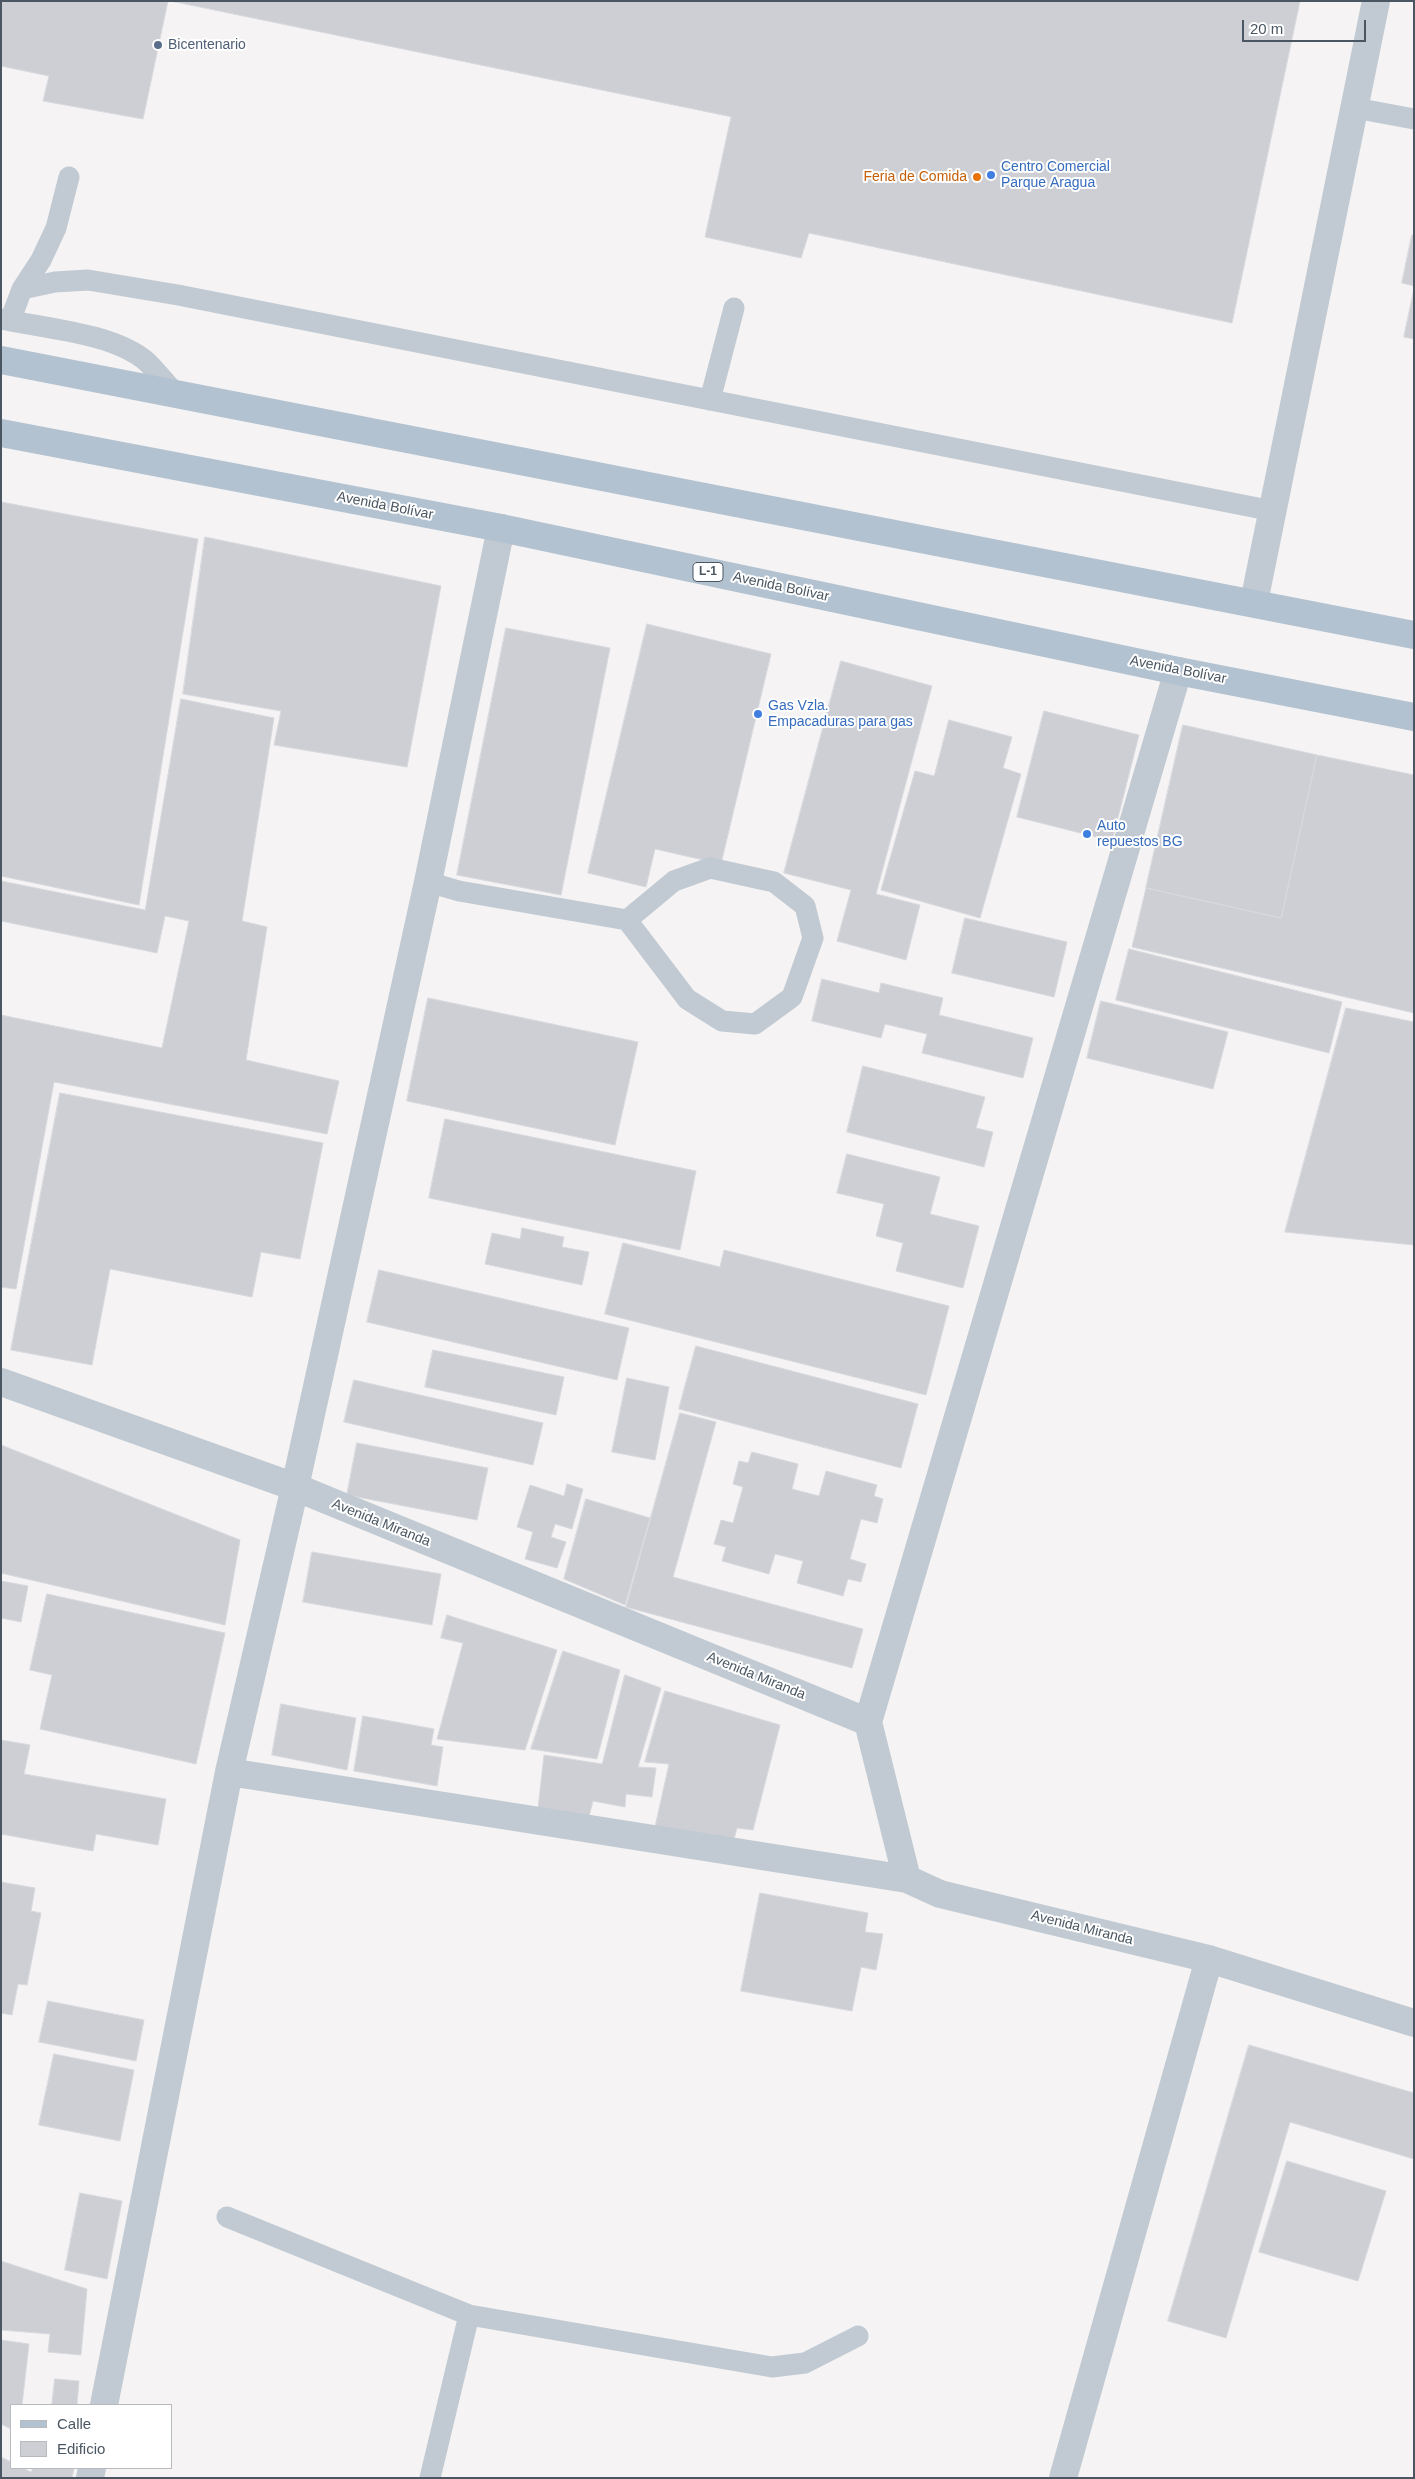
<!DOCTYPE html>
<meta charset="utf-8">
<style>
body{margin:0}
#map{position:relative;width:1415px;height:2479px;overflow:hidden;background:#f5f3f3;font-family:Helvetica,sans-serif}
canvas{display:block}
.frame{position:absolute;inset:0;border:2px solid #4a5661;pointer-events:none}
.legend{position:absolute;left:10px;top:2404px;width:162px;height:65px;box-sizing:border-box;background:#fff;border:1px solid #b7bbc0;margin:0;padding:6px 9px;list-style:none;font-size:15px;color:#4a5661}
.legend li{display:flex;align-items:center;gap:10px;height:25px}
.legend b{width:25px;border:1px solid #b7bbc0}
.scale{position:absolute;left:1242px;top:20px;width:124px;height:22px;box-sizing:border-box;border:2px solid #4a5661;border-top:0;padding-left:6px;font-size:15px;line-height:18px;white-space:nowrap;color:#4a5661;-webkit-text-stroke:4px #fff;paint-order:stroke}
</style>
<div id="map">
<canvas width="1415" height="2479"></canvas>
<div class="frame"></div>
<ul class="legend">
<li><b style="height:6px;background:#b3c2d1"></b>Calle</li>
<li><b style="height:14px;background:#cdcfd5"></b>Edificio</li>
</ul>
<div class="scale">20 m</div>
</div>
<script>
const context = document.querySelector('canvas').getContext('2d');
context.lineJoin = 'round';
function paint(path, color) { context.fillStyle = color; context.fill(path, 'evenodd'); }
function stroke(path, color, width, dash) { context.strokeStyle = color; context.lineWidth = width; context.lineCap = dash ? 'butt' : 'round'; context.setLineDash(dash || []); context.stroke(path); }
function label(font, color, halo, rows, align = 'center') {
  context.font = font + ' Helvetica,sans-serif'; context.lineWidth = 4; context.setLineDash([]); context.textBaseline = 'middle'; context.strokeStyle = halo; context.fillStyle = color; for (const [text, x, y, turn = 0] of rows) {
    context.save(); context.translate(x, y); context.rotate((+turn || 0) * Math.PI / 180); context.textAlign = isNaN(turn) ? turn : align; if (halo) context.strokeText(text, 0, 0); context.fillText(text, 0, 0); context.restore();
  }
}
const building = new Path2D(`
 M1,1H168L143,119L43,101L49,76L1,66Z
 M171,1H1300L1232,323L809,233L801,258L705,237L731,117Z
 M1412,235H1414V286L1402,283Z
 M1414,289V339L1404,337Z
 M1,502L198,539L139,905L1,876Z
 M205,537L441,586L407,767L274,745L281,711L183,694Z
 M647,624L771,654L721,864L655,849L646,887L588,873Z
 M506,628L610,648L561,895L457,875Z
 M841,661L932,686L876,894L920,905L906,960L837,941L851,890L784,873Z
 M181,699L274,718L242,921L267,927L246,1060L339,1081L327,1134L54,1082L16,1289L1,1287V1015L162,1048L189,921L165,916L157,953L1,921V881L145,910Z
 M1044,711L1139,735L1112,841L1017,817Z
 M949,720L1012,737L1003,768L1021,774L980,918L881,890L915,771L934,776Z
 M1183,725L1317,755L1281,918L1146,888Z
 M1317,755L1414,775V1013L1132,947L1146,888L1281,918Z
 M965,918L1067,942L1054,997L952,973Z
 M1129,949L1342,1002L1329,1053L1116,1000Z
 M822,979L879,993L881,983L943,998L939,1015L1033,1038L1023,1078L922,1053L927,1034L885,1024L881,1038L812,1021Z
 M428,998L638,1042L615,1145L407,1101Z
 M1101,1001L1228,1032L1213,1089L1087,1058Z
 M1346,1008L1414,1022V1245L1285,1232Z
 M863,1066L985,1097L976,1128L993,1132L984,1167L847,1132Z
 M60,1093L323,1143L300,1259L261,1252L252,1297L110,1269L92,1365L11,1350Z
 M445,1119L696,1171L680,1250L429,1198Z
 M847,1154L940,1177L930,1214L979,1226L963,1288L896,1271L903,1243L876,1236L884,1204L837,1193Z
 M522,1228L564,1237L562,1247L589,1252L582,1285L485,1264L492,1233L520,1239Z
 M623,1243L720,1267L724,1250L949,1306L926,1395L605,1314Z
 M379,1270L629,1328L617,1380L367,1322Z
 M696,1346L918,1404L901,1468L679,1409Z
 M433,1350L564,1377L556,1415L425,1387Z
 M627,1378L669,1387L655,1460L612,1452Z
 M354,1380L543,1423L533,1465L344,1422Z
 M680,1413L716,1422L673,1577L863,1629L852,1668L626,1607Z
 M357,1443L488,1468L477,1520L347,1495Z
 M1,1445L240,1540L225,1625L1,1573Z
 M752,1452L798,1464L792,1489L819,1496L826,1471L877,1485L874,1496L883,1499L877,1523L861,1519L850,1559L866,1564L861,1582L848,1579L843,1596L797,1583L803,1561L775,1554L769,1574L722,1561L726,1547L714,1544L721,1520L733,1523L743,1487L733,1484L739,1461L748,1463Z
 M567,1484L583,1489L572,1529L555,1524L551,1537L566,1542L557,1568L525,1559L533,1532L517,1527L530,1485L564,1496Z
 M586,1499L650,1518L625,1605L564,1579Z
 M312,1552L441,1574L432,1625L303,1602Z
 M1,1581L28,1586L21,1622L1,1618Z
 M47,1594L225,1633L196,1764L40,1729L52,1675L30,1670Z
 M447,1615L557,1650L525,1750L437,1739L463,1643L441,1638Z
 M563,1651L620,1670L597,1759L531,1749Z
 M625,1675L661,1688L638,1767L656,1768L652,1797L626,1794L625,1807L593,1801L589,1816L538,1808L544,1755L602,1764Z
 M665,1691L780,1725L753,1830L737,1828L734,1839L655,1827L669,1764L645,1762Z
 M281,1704L356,1718L347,1770L272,1755Z
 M363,1716L434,1729L431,1745L443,1747L437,1786L354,1771Z
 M1,1740L30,1745L24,1774L166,1799L158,1845L96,1834L93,1851L1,1834Z
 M1,1882L35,1888L31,1911L41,1913L27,1985L18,1984L12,2015L1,2013Z
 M760,1893L868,1913L865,1932L883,1934L876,1970L861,1967L852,2011L741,1991Z
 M48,2001L144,2020L136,2061L39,2042Z
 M1249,2045L1414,2093V2159L1290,2122L1226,2338L1168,2321Z
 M54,2054L134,2070L120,2141L39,2125Z
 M1287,2161L1386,2191L1358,2281L1259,2252Z
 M80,2193L122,2201L107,2279L65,2270Z
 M1,2261L87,2289L81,2355L48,2352L50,2334L1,2330Z
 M1,2340L29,2344L22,2405H11V2429L1,2424Z
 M55,2379L79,2381L77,2405H52Z
 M1,2457L11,2462V2468H23L31,2472L33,2468H74L72,2478H1Z`);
paint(building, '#cdcfd5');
stroke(building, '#d7d9de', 1);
stroke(new Path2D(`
 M1355,108L1414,119
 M22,289L55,282L88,280L178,295L1273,511
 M1,319C43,328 114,333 147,362C157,372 166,383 175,393
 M10,321L22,289L41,260L56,228L69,177
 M710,400L734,308
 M428,882L459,891L627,920L687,999L722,1021L755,1024L792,997L813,938L805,906L774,882L710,868L674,881L627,920
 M227,2217L469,2315
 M430,2478L469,2315L772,2367L805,2363L858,2336`), '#c1cad2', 21);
stroke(new Path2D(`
 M1254,602L1376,1
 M1,1382L295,1487L868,1722L907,1879L940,1894L1209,1959L1414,2023
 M868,1722L1178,671
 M229,1772L907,1879
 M104,2405L229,1772L295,1487L428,882L501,528
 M90,2478L92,2468
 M1063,2478L1209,1959`), '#c1cad2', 28);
stroke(new Path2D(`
 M1,360L1414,635
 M1,433L501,528L1178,671L1414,717`), '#b3c2d1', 28);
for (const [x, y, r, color] of [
 [158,45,5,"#5c6f8a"],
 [991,175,5,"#3f7fe0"],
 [977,177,5,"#e8710a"],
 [758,714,5,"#3f7fe0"],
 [1087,834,5,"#3f7fe0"]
]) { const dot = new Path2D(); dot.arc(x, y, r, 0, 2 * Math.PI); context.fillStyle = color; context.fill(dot); stroke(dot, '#fff', 2); }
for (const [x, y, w] of [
 [708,572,30]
]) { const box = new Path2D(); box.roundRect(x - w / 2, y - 9.5, w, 19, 4); context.fillStyle = '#fff'; context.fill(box); stroke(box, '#4a5661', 1); }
label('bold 12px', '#4a5661', null, [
 ["L-1",708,572]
]);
label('14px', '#4e5e75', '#fff', [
 ["Bicentenario",168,45]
], 'left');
label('14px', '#366cbe', '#fff', [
 ["Centro Comercial",1001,167],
 ["Parque Aragua",1001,183],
 ["Gas Vzla.",768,706],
 ["Empacaduras para gas",768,722],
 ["Auto",1097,826],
 ["repuestos BG",1097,842]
], 'left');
label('14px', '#c56008', '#fff', [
 ["Feria de Comida",967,177]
], 'right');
label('14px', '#4a5661', '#fff', [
 ["Avenida Bolívar",385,506,11],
 ["Avenida Bolívar",781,587,12],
 ["Avenida Bolívar",1178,670,11],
 ["Avenida Miranda",381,1523,22],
 ["Avenida Miranda",756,1676,22],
 ["Avenida Miranda",1082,1928,14]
]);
</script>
